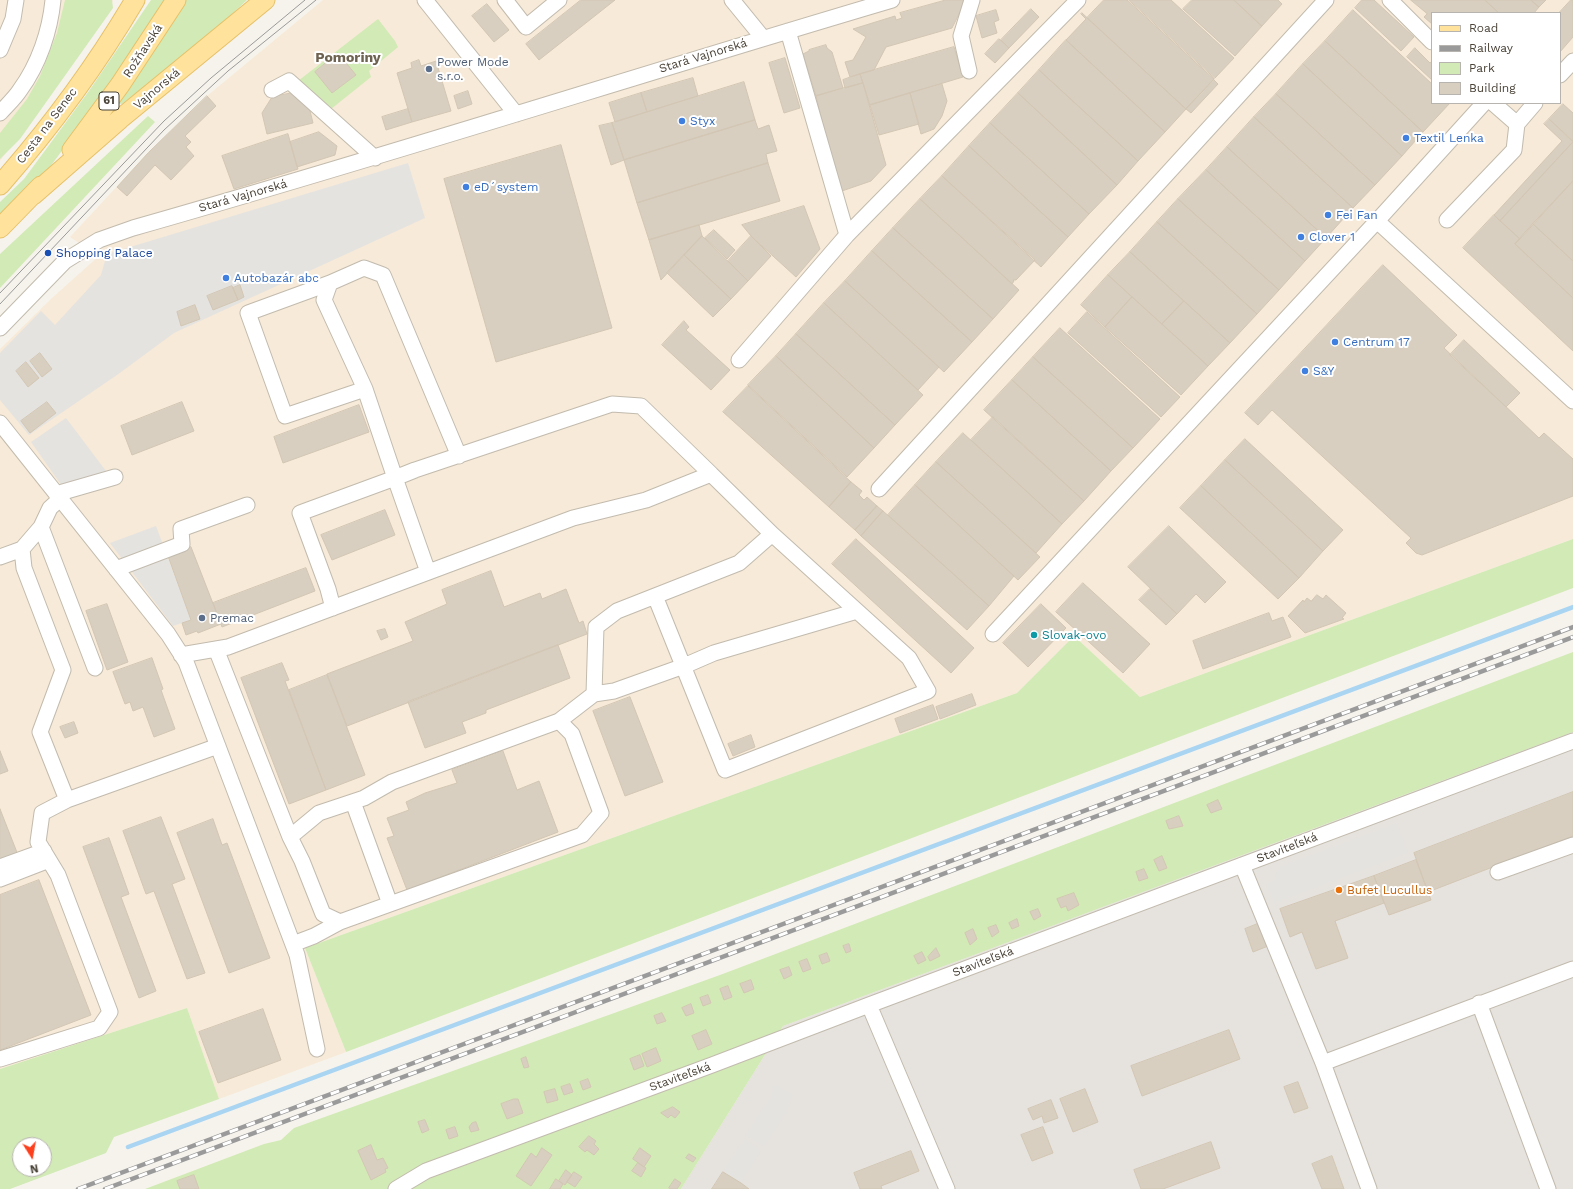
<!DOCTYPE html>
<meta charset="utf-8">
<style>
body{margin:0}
#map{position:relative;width:1573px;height:1189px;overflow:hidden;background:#f6f3ec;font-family:"Work Sans",sans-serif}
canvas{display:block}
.legend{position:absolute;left:1431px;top:12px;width:130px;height:92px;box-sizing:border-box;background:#fff;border:1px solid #b7b4b0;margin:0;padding:5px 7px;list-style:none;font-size:12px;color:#4b4439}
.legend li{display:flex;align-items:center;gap:8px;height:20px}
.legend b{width:20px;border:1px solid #b7b4b0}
.north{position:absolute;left:12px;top:1137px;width:40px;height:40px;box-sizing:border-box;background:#fff;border:1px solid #b7b4b0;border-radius:50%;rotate:169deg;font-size:11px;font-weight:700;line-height:16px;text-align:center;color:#4b4439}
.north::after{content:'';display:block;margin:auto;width:14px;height:18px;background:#fc3f1d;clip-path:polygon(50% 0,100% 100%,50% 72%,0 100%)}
</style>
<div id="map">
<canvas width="1573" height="1189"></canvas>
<ul class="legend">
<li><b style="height:5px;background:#ffe39c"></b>Road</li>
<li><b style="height:5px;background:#9a9a9a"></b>Railway</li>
<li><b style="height:11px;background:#d2eab5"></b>Park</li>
<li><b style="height:11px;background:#d8cfc1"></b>Building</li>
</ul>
<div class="north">N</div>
</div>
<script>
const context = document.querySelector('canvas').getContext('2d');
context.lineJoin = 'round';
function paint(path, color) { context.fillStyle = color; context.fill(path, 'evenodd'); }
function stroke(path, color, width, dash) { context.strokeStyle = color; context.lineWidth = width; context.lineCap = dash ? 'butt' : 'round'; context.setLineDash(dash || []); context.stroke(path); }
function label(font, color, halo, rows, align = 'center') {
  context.font = font + ' "Work Sans",sans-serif'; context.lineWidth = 4; context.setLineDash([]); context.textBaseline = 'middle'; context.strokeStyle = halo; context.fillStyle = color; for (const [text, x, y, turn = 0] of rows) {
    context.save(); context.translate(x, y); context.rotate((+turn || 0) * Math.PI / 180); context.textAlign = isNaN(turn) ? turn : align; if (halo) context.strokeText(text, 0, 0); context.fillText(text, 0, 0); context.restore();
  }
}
paint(new Path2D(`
 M0,0H113L111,6L0,161Z
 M323,0H1573V539L1140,697L1074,636L1017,693L305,948L346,1052L219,1099L187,1008L0,1069V349L52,298L99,256L70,237L148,153L207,96ZM1432,13H1560V103H1432Z`), '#f7ead8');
paint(new Path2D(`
 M1573,732V1189H681L783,1026Z`), '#e6e2dd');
paint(new Path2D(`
 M65,0H112L113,8L20,139L0,159V133L27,99L40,76L57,33Z
 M151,0H168L101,97L50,167L0,219V202L24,179L89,91Z
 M182,0H247L203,41L122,104L117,103L148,61Z
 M378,19L395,41L398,47L369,71L371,77L331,109L298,81Z
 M148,116L155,122L0,288V254Z
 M1573,539V588L346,1052L305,948L1017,693L1074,636L1140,697Z
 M1573,652V732L783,1026L681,1189H145L264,1144L281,1140L294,1128L720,975Z
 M187,1008L219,1099L114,1137L106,1153L10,1189H0V1069ZM20,1145H44V1169H20Z`), '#d2eab5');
paint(new Path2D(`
 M408,163L425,218L174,333L117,375L29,435L0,400V353L41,311L55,325L101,275L107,254Z
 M66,418L106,471L62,486L31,442Z
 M156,526L191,620L173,626L110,543Z
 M1397,823L1408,853L1274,903L1266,885L1273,882L1280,866Z
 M774,1084L793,1094L788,1110L764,1147L745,1135L771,1095Z
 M744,1138L761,1150L741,1183L723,1172Z`), '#e5e3e0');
stroke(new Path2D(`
 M128,1147L1573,607`), '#a9d4f2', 4.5);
const building = new Path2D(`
 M581,0H615L539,60L526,44Z
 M946,0H966L952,28L886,47L874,70L850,77L845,62L853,60L866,37L853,29L895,16L896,20L902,18L900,13Z
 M1104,0H1127L1214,79L1186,109L1087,18Z
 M1129,0H1171L1234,58L1215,78Z
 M1192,0H1234L1262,26L1235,56L1183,9Z
 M1234,0H1278L1282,4L1262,26Z
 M1362,0H1374L1414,37L1401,51L1355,8Z
 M1411,0H1485L1499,13H1432V24L1424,17L1427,14Z
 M1485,0H1531L1539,7L1534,13H1499Z
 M1531,0H1546L1539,7Z
 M1571,0H1573V37L1560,52L1559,13Z
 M487,4L509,30L494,42L472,16Z
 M1031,9L1039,17L1009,48L1001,40Z
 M996,10L999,20L994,22L997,33L982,38L976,16Z
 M1353,10L1432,84V103H1450L1423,132L1325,41Z
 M1082,13L1186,109L1165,132L1066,40L1086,19L1081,14Z
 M999,39L1009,48L995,63L985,54Z
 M1066,40L1165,132L1138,161L1039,70Z
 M1325,41L1423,132L1402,156L1303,64Z
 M826,45L827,48L832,52L843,88L816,96L803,54L809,51V50Z
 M954,47L963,77L870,105L860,74Z
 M1415,48L1430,63L1432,61V80L1407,57Z
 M338,53L356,75L332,93L315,72Z
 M785,58L800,108L784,113L769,63Z
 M419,60L421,66L436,61L451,111L412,122L397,73L412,68L411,63Z
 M1303,64L1402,156L1375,185L1276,94Z
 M1039,70L1138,161L1117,185L1018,93Z
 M860,74L863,83L845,88L843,80Z
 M693,78L698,96L647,112L641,93Z
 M1214,80L1218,84L1191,113L1186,109Z
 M744,82L755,120L624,160L612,123Z
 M863,83L886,165L871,181L839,192L816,96Z
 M942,84L947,101L942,116L934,129L921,134L910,93Z
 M468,91L472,104L458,109L454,96Z
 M292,93L308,103L313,123L267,134L262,113L272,97Z
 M641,93L647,112L615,122L609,103Z
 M910,93L919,124L879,135L870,105Z
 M1018,93L1117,185L1089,214L990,123Z
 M1276,94L1375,185L1353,208L1254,117Z
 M207,96L216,106L185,136L191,142L186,147L194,156L171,180L155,165L127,196L117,187L148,153Z
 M1563,104L1573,113V141L1549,119Z
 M408,109L412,122L386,130L382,117Z
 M1254,117L1353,208L1326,238L1227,147Z
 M1549,119L1573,142L1500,221L1494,215L1562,141L1544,124Z
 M755,120L758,129L769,125L777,151L766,154L768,163L637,203L624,160Z
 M612,123L624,160L611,165L599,126Z
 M990,123L1089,214L1068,237L969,146Z
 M319,132L337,146L335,155L297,167L290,142Z
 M288,134L298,169L234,189L222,156Z
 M1573,142V181L1520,239L1500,221Z
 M561,145L612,328L496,362L444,179Z
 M969,146L1068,237L1041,267L942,176Z
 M1227,147L1326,238L1305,261L1206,170Z
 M768,163L780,201L649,240L637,203Z
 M1206,170L1305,261L1279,290L1178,199Z
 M942,176L1035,260L1016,280H1013L1014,281L1012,284L920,199Z
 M1573,181V261L1533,224Z
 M920,199L1019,290L993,319L893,228Z
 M1178,199L1279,290L1257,314L1157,222Z
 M804,206L820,249L796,277L751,236L742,225Z
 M1494,215L1520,239L1515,244L1573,298V351L1463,248Z
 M1157,222L1257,314L1230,343L1130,252Z
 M1533,224L1573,261V298L1515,244Z
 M699,225L702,236L661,280L649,240Z
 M893,228L993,319L972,342L872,251Z
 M714,230L735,250L727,259L705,238Z
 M702,236L748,281L731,299L684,255Z
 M751,236L771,256L748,281L728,261Z
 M872,251L972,342L944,372L845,281Z
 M1130,252L1184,301L1162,324L1108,275Z
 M684,255L731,299L713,317L667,273Z
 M1383,265L1457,335L1444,348L1539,438L1544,433L1573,459V496L1422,555L1416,553L1406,543L1411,538L1272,410L1258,425L1245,413Z
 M1108,275L1132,297L1105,327L1081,305Z
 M845,281L939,367L918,390L824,303Z
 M240,285L244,297L238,300L233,288Z
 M232,286L238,300L213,310L207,296Z
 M1132,297L1208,366L1181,395L1105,327Z
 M1184,301L1230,343L1208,366L1162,324Z
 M824,303L923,395L895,425L796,334Z
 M195,305L200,319L181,326L177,312Z
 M1087,312L1180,397L1161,417L1068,333Z
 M684,321L689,327L686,330L730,370L711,390L662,345Z
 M1060,328L1160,419L1133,448L1033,357Z
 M796,334L895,425L874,448L776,356Z
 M1464,340L1520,393L1506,407L1450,355Z
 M40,353L52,369L42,377L30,361Z
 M776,356L874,448L847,477L748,385Z
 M1033,357L1133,448L1111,471L1012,380Z
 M26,362L39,378L28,387L16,371Z
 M1012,380L1111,471L1084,501L984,410Z
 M748,386L851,482L829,507L723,412Z
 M47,402L56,413L30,433L21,421Z
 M182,402L194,431L132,455L121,426Z
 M359,405L369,432L283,463L274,437Z
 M993,417L1084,501L1062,524L971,440Z
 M963,433L1062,524L1036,553L936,462Z
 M1245,439L1343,530L1323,551L1225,460Z
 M1225,460L1323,551L1299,578L1201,486Z
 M936,462L1040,557L1018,580L915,485Z
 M851,482L862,491L859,495L864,500L867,497L877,506L855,530L829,507Z
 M915,485L1014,576L989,606L888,515Z
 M1201,486L1299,578L1278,599L1180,508Z
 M877,506L883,511L861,536L855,530Z
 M385,510L395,535L332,560L321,535Z
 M883,511L989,606L967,630L861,536Z
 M1169,526L1226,582L1205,603L1196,594L1177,614L1128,567Z
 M856,539L974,648L951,673L832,564Z
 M191,547L221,624L198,633L197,631L186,635L182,623L191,620L168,556Z
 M306,568L315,591L222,627L213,603Z
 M491,571L504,607L540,593L542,599L566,589L579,623L583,621L587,634L347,726L327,674L413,641L405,622L447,604L442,590Z
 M1083,583L1150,644L1123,673L1056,612Z
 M1150,589L1177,614L1166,625L1139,600Z
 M1317,595L1323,599L1326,595L1346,613L1342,618L1344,619L1305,633L1288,616L1303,600L1304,602L1307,598L1311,601Z
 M107,604L128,662L107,670L86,611Z
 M1041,604L1066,628L1028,667L1003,643Z
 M1269,613L1272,621L1283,617L1291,637L1203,669L1193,641Z
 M385,629L388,637L381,640L377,631Z
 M558,645L570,678L486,710V713L462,722L466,733L425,748L408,702Z
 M152,658L163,689L161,690L175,729L154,737L143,707L133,711L130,702L125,704L113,672Z
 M282,663L289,680L285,681L326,790L289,804L241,678Z
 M327,675L365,775L326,790L289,690Z
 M972,694L976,705L940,719L936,707Z
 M630,697L663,782L625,796L593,711Z
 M933,705L938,719L900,733L895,719Z
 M74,722L78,733L65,738L60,727Z
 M751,735L755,747L733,756L728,744Z
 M0,751L8,771L0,774Z
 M503,751L517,790L539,781L558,832L407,890L387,838L394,836L387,818L409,810L406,802L425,793L457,783L452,770Z
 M1573,792V836L1428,892L1414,853Z
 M1218,800L1222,809L1211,813L1207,805Z
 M0,809L18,855L0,862Z
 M1179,816L1183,826L1169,829L1166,821Z
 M161,817L185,879L172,884L205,973L187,979L154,891L146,894L123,831Z
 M213,819L222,845L227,843L270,958L229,973L177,833Z
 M109,838L129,894L121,897L156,991L139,998L83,847Z
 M1162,856L1167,868L1159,871L1154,860Z
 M1416,860L1431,900L1389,915L1374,876Z
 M1144,869L1148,878L1139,881L1136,872Z
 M1374,876L1384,903L1335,921L1348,958L1316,969L1302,932L1290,937L1280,909Z
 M39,880L91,1015L0,1050V895Z
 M1074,893L1079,905L1068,911L1066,906L1061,908L1057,899Z
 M1038,909L1041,916L1034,920L1030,912Z
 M1017,919L1019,926L1012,929L1009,923Z
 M1260,923L1268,946L1253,952L1245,929Z
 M996,925L999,932L992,937L988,928Z
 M973,929L977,939L970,945L965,933Z
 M849,944L851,951L846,953L843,946Z
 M936,948L940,956L930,961L928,957Z
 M922,952L926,960L918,964L914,956Z
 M827,953L830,961L822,964L819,956Z
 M807,959L811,969L803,972L799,962Z
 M789,967L792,975L784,979L780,970Z
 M751,980L754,989L744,993L740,984Z
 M728,986L732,997L724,1000L720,989Z
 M708,995L711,1003L703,1006L700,998Z
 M691,1004L694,1013L686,1016L682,1008Z
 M263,1009L281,1060L218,1083L199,1032Z
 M662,1013L666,1021L657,1024L654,1016Z
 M706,1030L712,1044L698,1050L692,1036Z
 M1229,1030L1240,1059L1142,1096L1131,1066Z
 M656,1048L661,1061L647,1067L642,1054Z
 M640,1055L644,1066L634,1070L630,1059Z
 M526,1057L529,1067L524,1068L521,1059Z
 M588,1079L591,1087L583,1090L580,1082Z
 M1298,1082L1308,1108L1294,1113L1284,1087Z
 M570,1084L573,1092L564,1095L561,1087Z
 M555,1089L558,1100L547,1103L544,1092Z
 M1085,1089L1098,1122L1073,1132L1060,1099Z
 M514,1099H518L523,1113L507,1119L501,1104Z
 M1051,1100L1058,1118L1044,1123L1042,1116L1033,1120L1028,1109Z
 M673,1107L680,1112L675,1118L671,1115L668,1118L661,1113Z
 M425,1120L429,1130L422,1133L418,1122Z
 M476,1122L479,1130L471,1132L469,1127L472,1123Z
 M455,1127L458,1136L449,1139L446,1130Z
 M1043,1127L1053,1153L1032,1161L1021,1135Z
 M589,1136L596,1141L594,1144L599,1149L594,1155L587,1150L585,1152L579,1147Z
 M1211,1142L1220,1168L1163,1189H1141L1134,1170Z
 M371,1145L377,1160L383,1158L388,1168L385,1169L386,1172L371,1180L358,1151Z
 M542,1148L552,1155L531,1186L516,1176L531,1153L536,1157Z
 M640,1148L651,1156L644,1167L633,1159Z
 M911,1151L919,1171L881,1186L882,1189H860L854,1173Z
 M689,1154L696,1158L693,1162L686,1158Z
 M1332,1156L1344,1189H1322L1312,1164Z
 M638,1163L646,1168L641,1177L632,1171Z
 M566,1170L572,1175L565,1185L559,1181Z
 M574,1172L582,1177L575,1187L567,1182Z
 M723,1172L741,1183L749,1189H712Z
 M194,1175L199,1189H180L177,1181Z
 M556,1179L563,1184L560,1189H550Z
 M675,1179L681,1183L677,1189H671L669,1188Z`);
paint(building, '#d8cfc1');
stroke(building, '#d3c7b4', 1);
const minor = new Path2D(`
 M425,0L516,114
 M505,0L526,27L559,0
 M732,0L763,38
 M1390,0L1432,42
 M788,31L847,235
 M0,50L13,19L16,0
 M969,71L961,36L972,0
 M1560,75L1573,61
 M272,90L289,81L375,158
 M1493,103L1517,124L1535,103
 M0,113C7,105 15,98 20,90C39,64 50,31 53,0
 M1447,220L1514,150L1517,124
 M1377,221L1573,401
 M330,283L248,313L285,416L365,389
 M0,328L65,261L99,240L133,228C387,156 638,75 892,0
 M739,360L847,235L1078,0
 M0,423L168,634L186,662L297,955L317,1049
 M879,489L1326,0
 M56,494L115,477
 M60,499L50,508L41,527L95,668
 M41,527L22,549L24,568L63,670L40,732L67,800
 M0,557L22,549
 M116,569L182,544L181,529L247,505
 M428,572L395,478L415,470L612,404L641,406L711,474
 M655,596L725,770L928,691L909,658L772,534
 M333,608L328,589L300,513L395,478L365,389L324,300L330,283L364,268L383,275L459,456
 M993,634L1377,221L1484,103
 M216,649L290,837L302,861L323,914L340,922L314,936L293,944
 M181,655L228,647L573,518L646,500L711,474L772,534L739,563L617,611L596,627L594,694L559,721L392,782L364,798L319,813L290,837
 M594,694L614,691L684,666L714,653L857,611
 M1242,865L1323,1063L1369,1189
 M0,867L44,851
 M1498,872L1573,845
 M0,879L49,860
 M390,904L582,835L601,813L572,734L559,721
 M340,922L390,904L353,802
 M1479,1003L1548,1189
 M869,1005L947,1189
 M0,1059L99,1028L110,1012L58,875L38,842L42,813L67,800L218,746
 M1323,1063L1573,969
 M396,1189L426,1171L712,1065L869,1005L1573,741`);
const major = new Path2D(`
 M72,150L120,85L176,0
 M0,185C50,128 96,66 135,0
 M33,195L120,119L265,0
 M0,228L41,186`);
stroke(minor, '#c2bbae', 17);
stroke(major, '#e6c16a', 21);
stroke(minor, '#fff', 15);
stroke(major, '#ffe39c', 19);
stroke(new Path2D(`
 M0,293L164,121L211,78L305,0
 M0,304L164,130L228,71L316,0`), '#9a9a9a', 1);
const rail = new Path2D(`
 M78,1189L1573,627
 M105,1189L1573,637`);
stroke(rail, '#9a9a9a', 4.5);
stroke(rail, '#fff', 3, [9]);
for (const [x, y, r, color] of [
 [429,69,4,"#5c6f8a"],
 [682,121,4,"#3f7fe0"],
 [1406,138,4,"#3f7fe0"],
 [466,187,4,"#3f7fe0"],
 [1328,215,4,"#3f7fe0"],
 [1301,237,4,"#3f7fe0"],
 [48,253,4,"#1a4fb4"],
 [226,278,4,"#3f7fe0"],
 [1335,342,4,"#3f7fe0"],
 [1305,371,4,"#3f7fe0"],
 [202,618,4,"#5c6f8a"],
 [1034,635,4,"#0f9aa8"],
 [1339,890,4,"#e8710a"]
]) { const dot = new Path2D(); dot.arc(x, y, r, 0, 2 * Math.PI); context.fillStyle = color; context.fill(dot); stroke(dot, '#fff', 1.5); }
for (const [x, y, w] of [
 [109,101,20]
]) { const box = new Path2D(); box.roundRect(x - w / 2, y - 9, w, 18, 3); context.fillStyle = '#fff'; context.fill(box); stroke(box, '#4b4439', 1); }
label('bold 11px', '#4b4439', null, [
 ["61",109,101]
]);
label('12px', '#4b4439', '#fff', [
 ["Rožňavská",143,51,-57],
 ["Stará Vajnorská",703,56,-17],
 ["Vajnorská",157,89,-40],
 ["Cesta na Senec",47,126,-53],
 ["Stará Vajnorská",243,196,-16],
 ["Staviteľská",1287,848,-21],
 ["Staviteľská",983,962,-21],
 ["Staviteľská",680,1077,-20]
]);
label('12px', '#4e5e75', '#fff', [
 ["Power Mode",437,62],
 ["s.r.o.",437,76],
 ["Premac",210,618]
], 'left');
label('12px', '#366cbe', '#fff', [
 ["Styx",690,121],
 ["Textil Lenka",1414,138],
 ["eD´system",474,187],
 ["Fei Fan",1336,215],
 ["Clover 1",1309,237],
 ["Autobazár abc",234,278],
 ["Centrum 17",1343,342],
 ["S&Y",1313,371]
], 'left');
label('12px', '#164399', '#fff', [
 ["Shopping Palace",56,253]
], 'left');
label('12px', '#0d838f', '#fff', [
 ["Slovak-ovo",1042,635]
], 'left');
label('12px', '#c56008', '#fff', [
 ["Bufet Lucullus",1347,890]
], 'left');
label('bold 14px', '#6e6250', '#fff', [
 ["Pomoriny",348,58]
]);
</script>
